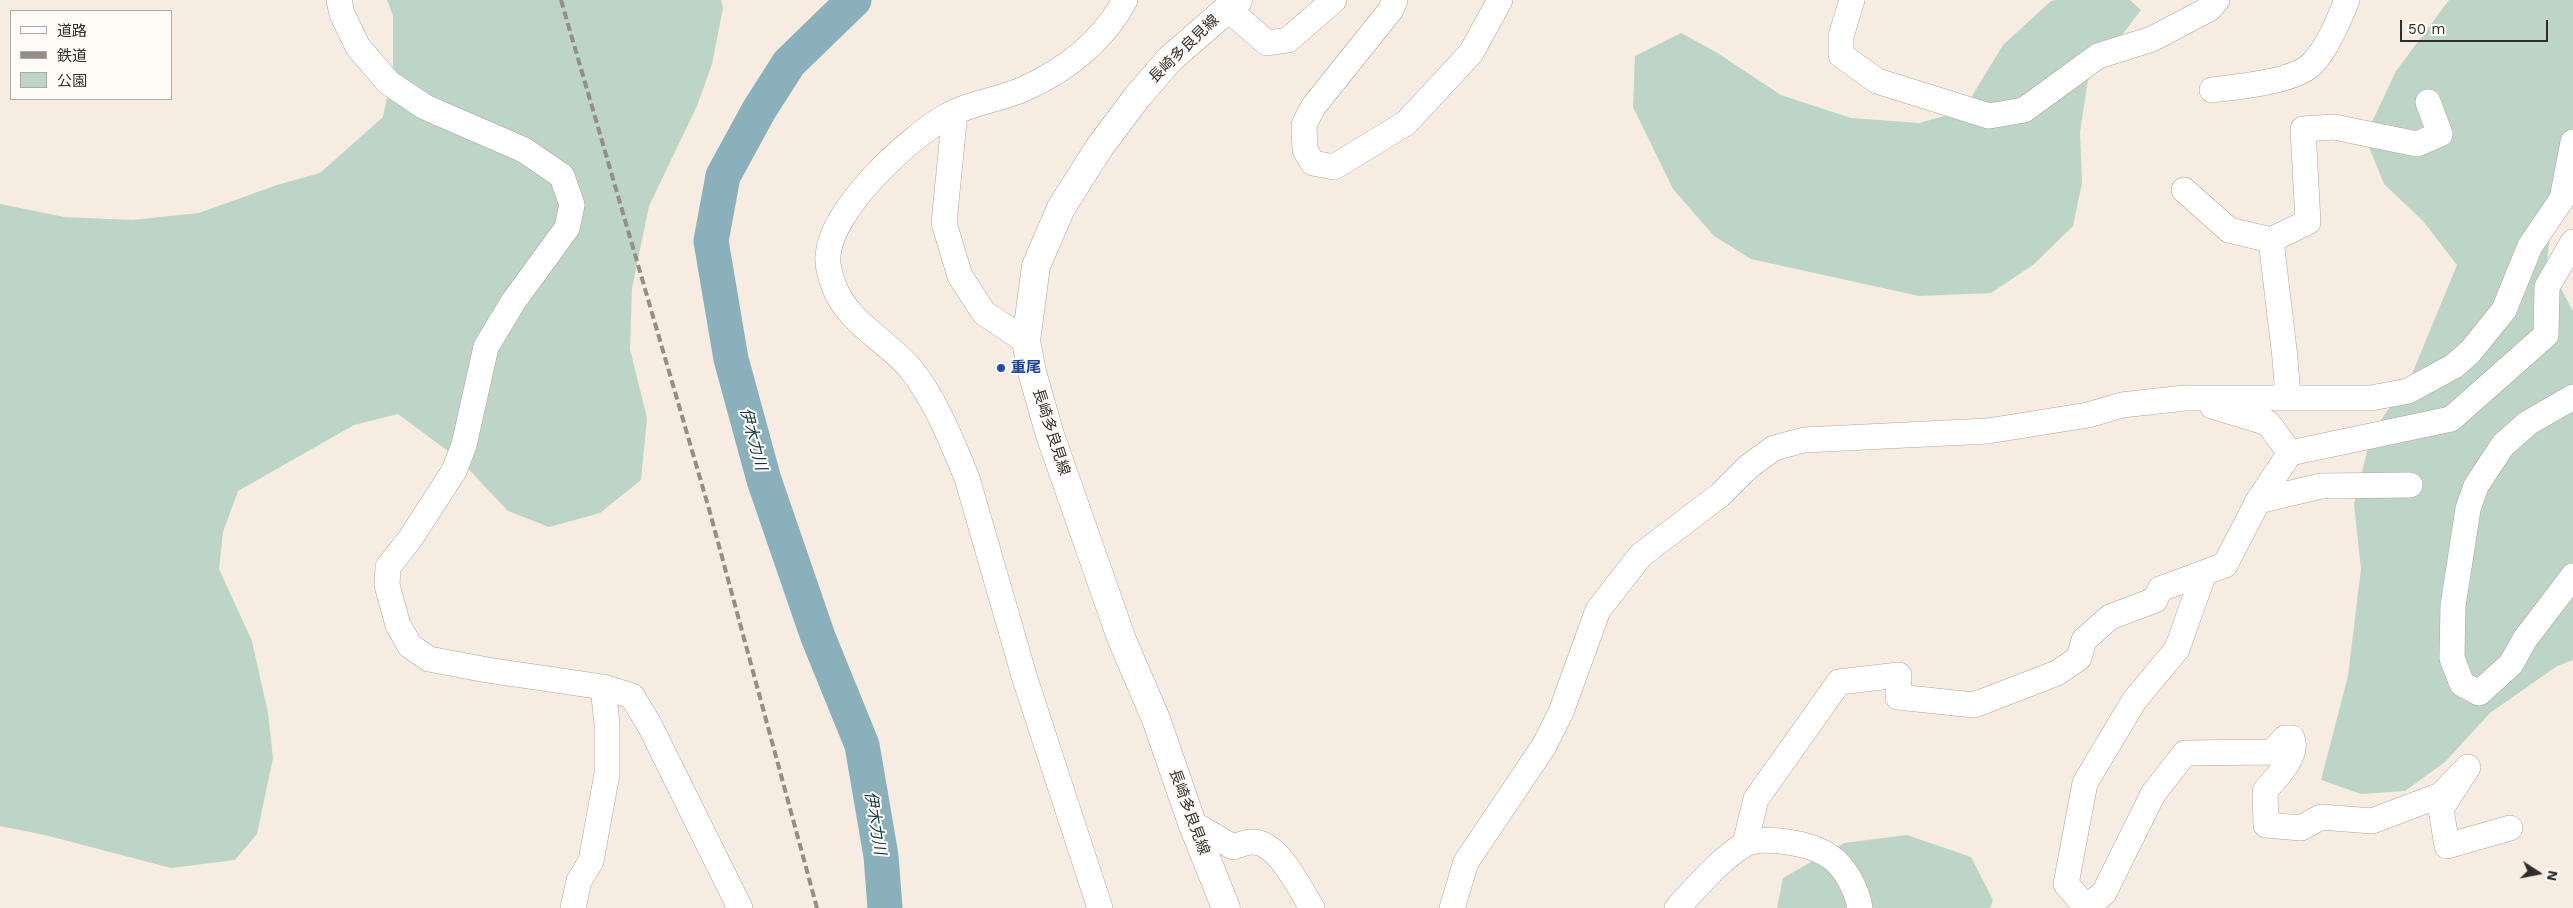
<!DOCTYPE html>
<meta charset="utf-8">
<style>
body{margin:0}
#map{position:relative;width:2573px;height:908px;overflow:hidden;background:#f7ece1;font-family:"Work Sans","Noto Sans JP",sans-serif}
canvas{display:block}
.legend{position:absolute;left:10px;top:10px;width:162px;height:90px;box-sizing:border-box;background:#fffbf6;border:1px solid #ada9a4;margin:0;padding:6px 9px;list-style:none;font-size:15px;color:#312d29}
.legend li{display:flex;align-items:center;gap:10px;height:25px}
.legend b{width:25px;border:1px solid #ada9a4}
.north{position:absolute;left:2513px;top:848px;width:50px;height:50px;-webkit-text-stroke:4px #fffbf6;paint-order:stroke;rotate:101deg;font-size:14px;font-weight:700;line-height:20px;text-align:center;color:#312d29}
.north::after{content:'';display:block;margin:auto;width:18px;height:22px;background:#312d29;clip-path:polygon(50% 0,100% 100%,50% 72%,0 100%)}
.scale{position:absolute;left:2400px;top:20px;width:148px;height:22px;box-sizing:border-box;border:2px solid #312d29;border-top:0;padding-left:6px;font-size:15px;line-height:18px;white-space:nowrap;color:#312d29;-webkit-text-stroke:4px #fffbf6;paint-order:stroke}
</style>
<div id="map">
<canvas width="2573" height="908"></canvas>
<ul class="legend">
<li><b style="height:6px;background:#fff"></b>道路</li>
<li><b style="height:6px;background:#958e86"></b>鉄道</li>
<li><b style="height:14px;background:#bcd5c6"></b>公園</li>
</ul>
<div class="north">N</div>
<div class="scale">50 m</div>
</div>
<script>
const context = document.querySelector('canvas').getContext('2d');
context.lineJoin = 'round';
function paint(path, color) { context.fillStyle = color; context.fill(path, 'evenodd'); }
function stroke(path, color, width, dash) { context.strokeStyle = color; context.lineWidth = width; context.lineCap = dash ? 'butt' : 'round'; context.setLineDash(dash || []); context.stroke(path); }
function label(font, color, halo, rows, align = 'center') {
  context.font = font + ' "Work Sans","Noto Sans JP",sans-serif'; context.lineWidth = 4; context.setLineDash([]); context.textBaseline = 'middle'; context.strokeStyle = halo; context.fillStyle = color; for (const [text, x, y, turn = 0] of rows) {
    context.save(); context.translate(x, y); context.rotate((+turn || 0) * Math.PI / 180); context.textAlign = isNaN(turn) ? turn : align; if (halo) context.strokeText(text, 0, 0); context.fillText(text, 0, 0); context.restore();
  }
}
paint(new Path2D(`
 M387,0H721L723,8L712,64L697,106L649,206L632,288L630,349L647,418L641,480L600,513L549,527L508,511L460,460L398,414L354,425L238,491L223,532L219,569L252,641L268,713L273,758L257,834L235,860L171,868L45,835L0,826V204L64,217L132,220L199,213L277,185L320,173L383,117L393,68V16Z
 M2055,0H2130L2141,10L2088,80L2080,132L2082,183L2073,226L2033,265L1991,293L1919,296L1751,259L1714,236L1673,189L1633,107L1635,56L1681,33L1716,52L1781,95L1851,118L1919,123L1963,111L2003,45L2051,1Z
 M2449,0H2573V154L2556,173L2547,263L2573,311V660L2557,666L2490,713L2445,762L2405,791L2361,794L2321,780L2348,676L2361,569L2354,504L2371,435L2412,374L2457,265L2423,221L2384,184L2365,137L2396,71Z
 M1907,835L1971,857L1993,900L1990,908H1777L1783,878L1844,843Z`), '#bcd5c6');
stroke(new Path2D(`
 M854,0L789,63L759,110L723,176L711,241L731,359L764,480L818,637L862,745L881,856L885,908`), '#8ab1bb', 35);
const minor = new Path2D(`
 M339,0L342,14L358,47L389,83L425,107L524,150L562,176L572,205L567,228L513,302L486,347L464,445L454,471L410,539L388,567L387,585L398,625L410,646L429,659L487,670L603,687L632,696L650,726L740,908
 M1395,0L1390,11L1313,107L1304,125L1305,150L1313,163L1334,167L1406,123L1471,53L1500,0
 M1852,0L1841,36V55L1877,81L1989,116L2024,110L2098,56L2152,39L2209,9L2217,0
 M1227,8L1267,43L1288,40L1334,0
 M2212,90C2237,87 2294,82 2312,64C2328,47 2338,22 2347,0
 M949,115L954,122L944,223L960,276L984,313L1026,341
 M2184,190L2229,230L2271,240L2308,222L2303,129L2334,127L2417,144L2440,134L2428,102
 M2271,240L2285,358L2288,398
 M2573,397L2528,423L2503,445L2476,486L2468,509L2453,606L2452,658L2462,684L2479,693L2511,664L2525,639L2573,576
 M2290,453L2451,419L2546,335L2547,287L2573,242
 M2258,501L2321,486L2410,485
 M2204,573L2177,649L2134,701L2085,783L2066,884L2086,907L2104,893L2153,794L2185,753L2272,752L2285,738H2292C2299,757 2276,777 2265,791L2266,825L2301,828L2321,817L2372,821L2441,795L2468,767L2441,809L2447,846L2510,828
 M1192,823L1233,847C1239,845 1246,842 1252,842C1278,841 1300,889 1312,908
 M1745,844L1756,799L1839,682L1899,675L1898,697L1974,705L2057,673L2079,658L2084,640L2110,617L2155,600L2160,589L2225,565L2258,501L2290,453L2268,423L2212,406
 M573,908L579,881L591,861L607,774V724L603,687
 M1100,908L1025,679L967,478C951,440 936,400 910,368C886,340 847,322 834,286C831,278 827,264 828,256C831,209 908,138 947,116C971,102 1001,100 1026,88C1067,69 1103,41 1125,0
 M1452,908L1466,862L1544,746L1561,712L1598,610L1641,555L1720,495L1748,467L1774,448L1804,440L1988,431L2088,415L2122,405L2185,398H2371L2408,391L2454,366L2470,352L2504,310L2530,246L2562,199L2573,142
 M1677,908C1697,887 1719,860 1744,845C1762,834 1812,844 1829,856C1845,866 1857,890 1860,908`);
const major = new Path2D(`
 M1226,908L1192,823L1156,719L1122,640L1050,435L1032,372L1026,341L1036,266L1061,208L1099,148L1137,97L1170,59L1238,0`);
stroke(minor, '#aea49a', 26);
stroke(major, '#aea49a', 29);
stroke(minor, '#fff', 25);
stroke(major, '#fff', 28);
stroke(new Path2D(`
 M561,0L709,509L817,908`), '#958e86', 4, [8, 4]);
for (const [x, y, r, color] of [
 [1001,368,5,"#1a4fb4"]
]) { const dot = new Path2D(); dot.arc(x, y, r, 0, 2 * Math.PI); context.fillStyle = color; context.fill(dot); stroke(dot, '#fffbf6', 2); }
label('15px', '#312d29', '#fffbf6', [
 ["長崎多良見線",1184,49,-44],
 ["長崎多良見線",1051,432,72],
 ["長崎多良見線",1189,812,70]
]);
label('bold 15px', '#164399', '#fffbf6', [
 ["重尾",1011,368]
], 'left');
label('italic 16px', '#123841', '#fffbf6', [
 ["伊木力川",753,439,75],
 ["伊木力川",875,823,81]
]);
</script>
